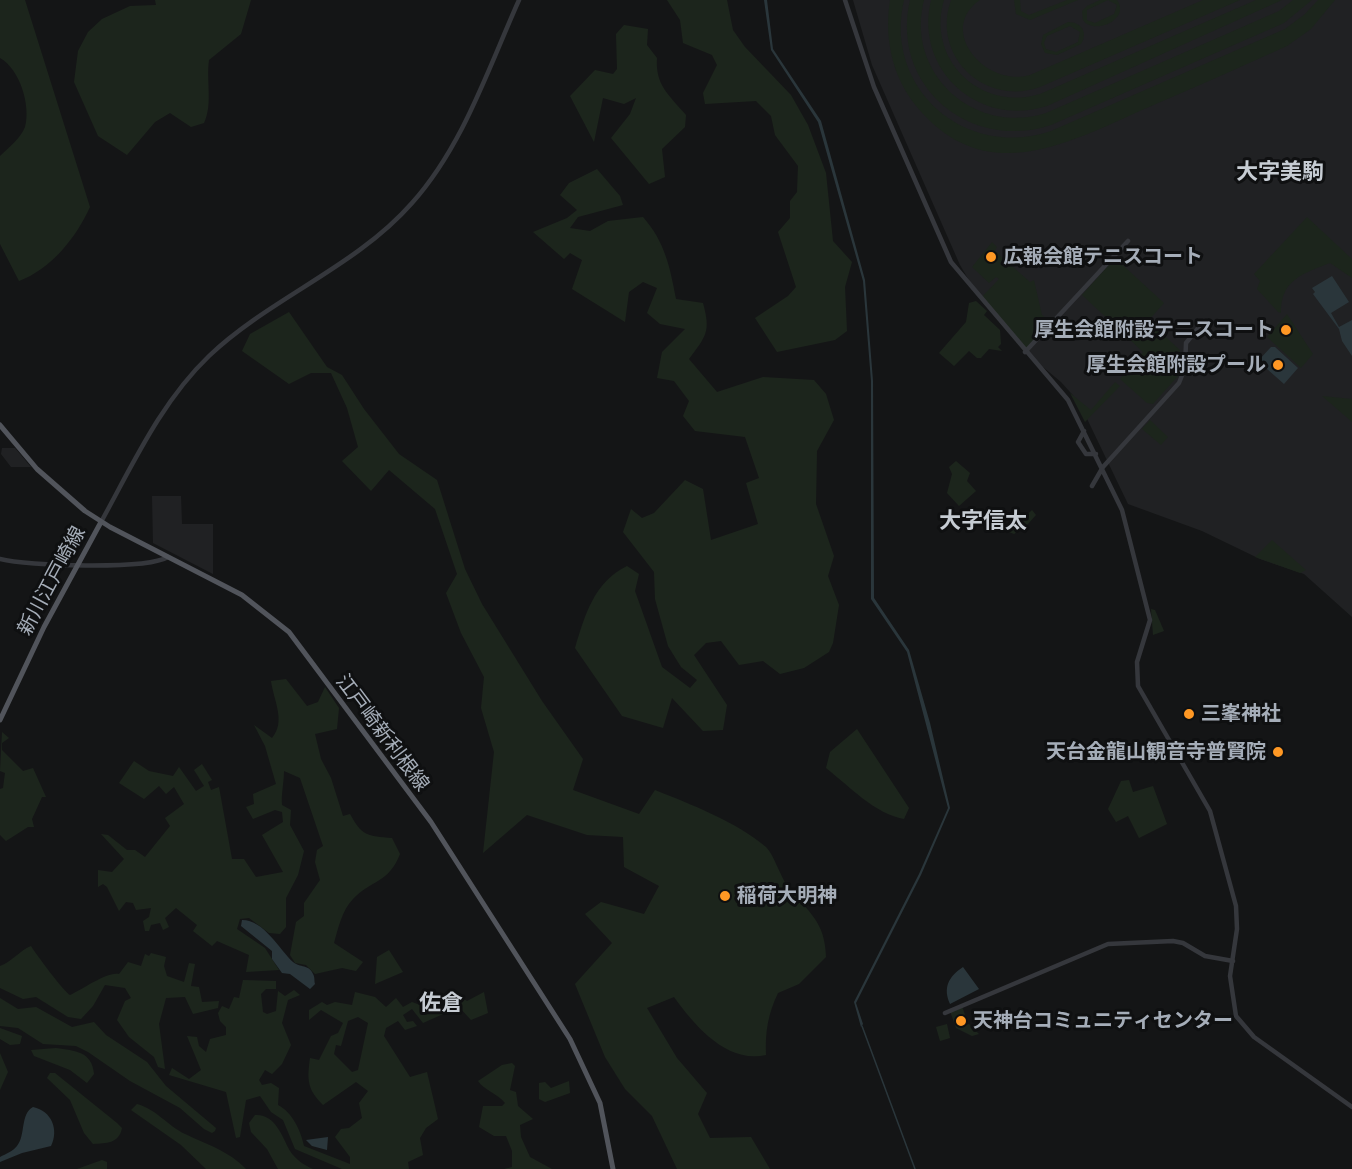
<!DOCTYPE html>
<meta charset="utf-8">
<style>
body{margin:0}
canvas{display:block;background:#141516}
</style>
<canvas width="1352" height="1169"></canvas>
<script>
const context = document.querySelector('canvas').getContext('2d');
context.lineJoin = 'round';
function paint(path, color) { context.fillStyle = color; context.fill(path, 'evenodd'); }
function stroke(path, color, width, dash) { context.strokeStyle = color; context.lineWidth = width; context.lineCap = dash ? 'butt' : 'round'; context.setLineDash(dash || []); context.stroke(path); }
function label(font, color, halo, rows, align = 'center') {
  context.font = font + ' Cabin,"Noto Sans JP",sans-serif'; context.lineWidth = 6; context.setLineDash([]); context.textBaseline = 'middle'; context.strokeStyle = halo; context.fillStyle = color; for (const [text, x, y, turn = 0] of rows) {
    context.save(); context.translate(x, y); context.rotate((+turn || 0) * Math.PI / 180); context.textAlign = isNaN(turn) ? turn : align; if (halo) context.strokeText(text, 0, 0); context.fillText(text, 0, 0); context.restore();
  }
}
paint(new Path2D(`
 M853,0H1352V617L1304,574L1260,559L1202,531L1128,504L1079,402L1061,382L1025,352L980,299L960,265L872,65Z
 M2,448H15L31,467H11L1,454Z
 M152,496H181L182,524H213V574L153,543Z`), '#202123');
paint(new Path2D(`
 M0,0H25L90,207C76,238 51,269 19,281L0,244V156C8,148 21,138 25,127C31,106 20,69 0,58Z
 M155,0H251L241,34L209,60C206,81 213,104 204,123L191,127L170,113L155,122L127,155L98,136L74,82L78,51L88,32L102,19L130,6L156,5Z
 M667,0H727L733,30L745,47L791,95L808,125L826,173L833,241L852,262L845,287L847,331L835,340L777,352L755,318L788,296L796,287L778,232L790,218V201L797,192L798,166L775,135L771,116L756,101L705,104L703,93L717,65L712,55L683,43L680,20Z
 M890,0H904C883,89 966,160 1051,131L1285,29L1305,14L1318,0H1335L1311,29L1287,46C1241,67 1195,87 1149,107C1071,141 987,191 917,107C892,77 884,38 890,0Z
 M910,0H924C905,74 975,136 1046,113L1279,11L1293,0H1312L1284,23L1051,125C970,152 890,86 910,0Z
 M931,0H944C926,60 981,112 1040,94L1256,0H1282L1047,106C979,128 914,70 931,0Z
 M951,0H980C936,30 986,88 1030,75L1203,0H1240L1040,87C985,107 931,56 951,0Z
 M1014,0H1020L1021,11L1029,15L1067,0H1078L1030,20L1016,14Z
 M1100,0H1117C1131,19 1094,36 1083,20L1082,11L1087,6ZM1108,0L1117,5L1114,14L1095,23L1087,20V10Z
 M1068,22C1082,22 1088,33 1081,44L1057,55L1045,53L1041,44L1043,35ZM1070,26L1080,32L1078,42L1056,52L1046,49L1044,43L1047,36Z
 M624,25L648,29L647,45L657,58C655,85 669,95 686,115L685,127L662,149L665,177L649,184L611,138L630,114L636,98L624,104L603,98L594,142L570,96L595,70L613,74L617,69L616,34Z
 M597,169L620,196L623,205L578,217L570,228L590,231L608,221L643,217C665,242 670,267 676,299L703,303C711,332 706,336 689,359L717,392L763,377L814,380L826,394L834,420L817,451L816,504L834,556L828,576L839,605L833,643L829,652L804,668L780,674L763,661L739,665L721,641L706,643L694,655L727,705L723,730L703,731L672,698L663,728L622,716L575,648C585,615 594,582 627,566L639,574L635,591L662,667L690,688L697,680L681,667L668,646L655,599L654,572L623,532L631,509L642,518L654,513L685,480L703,489L711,540L758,524L746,483L759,478L745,437L695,431L683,416L689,401L674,381L657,378L662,352L685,329L660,324L647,313L657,288L643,282L629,292L625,322L572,289L582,260L570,253L564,259L533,232L567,218L577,210L560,195L569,183Z
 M1307,217L1352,259V278L1330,263C1304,273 1280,280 1281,313L1278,312L1257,289L1260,281L1254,274Z
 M992,242L997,247L995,251L1030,282L1034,280L1042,315L1051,322L1025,352L980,299L999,279L996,277L989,283L972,267Z
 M1115,258L1164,303L1148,321L1180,350L1178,376L1153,404L1147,403L1120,379L1143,352L1082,295Z
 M976,301L987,311L984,315L1000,330L1001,344L998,347L1002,351L989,349L981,358H977L969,351L954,366L939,353L966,322L969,303Z
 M289,312L327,367L342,375L364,409L399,454L437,480L465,569L482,604L542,701L583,759L573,790L639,814L655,790C690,804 737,822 766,847C774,855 780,876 788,887C809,913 825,921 826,957L799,984L778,993C768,1014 765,1032 766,1055C727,1064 695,1026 674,997L647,1008L677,1058L707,1093L698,1114L710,1138L751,1137L770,1169H677L652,1116L625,1089L605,1057L575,984L612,943L585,914L601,902L644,914L659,886L624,867L623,837L587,835L527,815L483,853L494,752L481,708L484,677L461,633L446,593L457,574L435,509L389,470L371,491L342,461L358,447L347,408L331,373H311L289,384L242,351L250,334Z
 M1287,314L1313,354L1301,368L1267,337Z
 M1115,382L1120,386L1085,422L1070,393L1091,410Z
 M1322,396L1352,399V422Z
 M1150,420L1168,437L1161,445L1142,429Z
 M956,461L970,473L967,481L976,491L959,506L947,493L952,474L949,467Z
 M1032,510L1036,515L1027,525L1014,534L1009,532Z
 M1272,540L1306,570L1300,573L1255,557Z
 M1151,609L1155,610L1164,631L1153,635Z
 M286,679L307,706L318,702L325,687L339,708L337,729L315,734L321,759L331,778L343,816L350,814C362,836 367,836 392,838L400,854C389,883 371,880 353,899C342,910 338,929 334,943L363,962L356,971L342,968L315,974L306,965L295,963L290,955L296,922L304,916V903L320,880L315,862L317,850L323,846L300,778L284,771C284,782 281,795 282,805L291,810L290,825L304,851L298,875L286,898V927L280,934L269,933L249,918L240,919L237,929L265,948L279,970L246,972L249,955L217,941L212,946L193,931L197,925L176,908L165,918L169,927L163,930L160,923L151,925L149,931H145L143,921L149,917L151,908L136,910L133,903L126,902L119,911L107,887L103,884L98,887V870L112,872L124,859L101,834L108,835L127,850H135L145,857L170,826L165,818L184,804L174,787L166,794L159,786L144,799L119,783L134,761L149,771L173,776L179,767L196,791L204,786L194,770L202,764L212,780L208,782L211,790L219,787L232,859H244L256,877L283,872L262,835L283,822L282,812L275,810L253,819L246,807L254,804L253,794L276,784L265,746L254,725L272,738C286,721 274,702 271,681Z
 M857,729L909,808L904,819C875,814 849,786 826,768L830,752Z
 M2,732L9,738L2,743V750L23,771L33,768L46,797H42L32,819L34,827H28L6,841L0,835V789L3,788L5,773L0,771Z
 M1129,780L1133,792L1153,786L1167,824L1139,838L1128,816L1116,822L1108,809L1121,781Z
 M31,946C35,953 65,993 70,995C83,989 108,971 119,974L128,962L141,966L145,954L149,956L151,953L166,957L164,966L167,976L184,982L189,963L195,964L191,986L199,987L202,1002L219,1001L218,1008L193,1014L185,997L166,998L159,1024L165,1069L158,1067L154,1057L129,1037L117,1020L125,1001L131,998L125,988L105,985L93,1006L81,1019L68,1017L36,997L23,999L0,988V966C13,961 19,951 31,946Z
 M389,950L403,972L375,984L377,957Z
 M243,980L276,981V989H266L261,994L263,1012L267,1014L276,1011L278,991L285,996L294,990L300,995L288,1000L282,1023L291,1045L282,1064L272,1074L265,1070L259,1080L262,1085L271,1083L279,1088L278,1105C292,1112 301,1131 304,1146L350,1164V1157L335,1137L341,1129L349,1128L362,1118L359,1103L368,1091L356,1082L323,1105C307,1089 307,1080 310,1058L319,1060L331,1036L338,1033L343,1023L321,1010L309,1020V1010L322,1002L327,1005L335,1002L352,1005L355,992L375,997L386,1007L396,998L403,1007L412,1002L420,1005L432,992L446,1003L455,993L467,1001L484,992L488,1013L471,1020L459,1007L423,1023L412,1009L403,1015L407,1022L413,1021L417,1026L405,1030L398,1021L386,1028L384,1036L410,1077L427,1072L438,1119L426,1128L420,1138L423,1155L408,1162L409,1169H342L295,1149L283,1120L271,1112L260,1096L246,1100L240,1137L236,1138L226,1092L169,1075L172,1068L189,1079L201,1070L187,1036L197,1037L199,1046L206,1052L210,1039L226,1035V1027L220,1021L218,1013L222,1006L229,1009L234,997L239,998ZM358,1017L368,1023L358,1070L352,1072L334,1054L336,1045L341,1046L348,1021Z
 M0,998L18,1009L36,1007L72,1027L94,1022L106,1035L147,1062L166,1086L216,1128L215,1131L212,1133L204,1129L180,1108L130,1081L88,1052L76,1046L43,1044L18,1028L0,1026Z
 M962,1006L965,1015L958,1017L960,1026L969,1024L979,1034L972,1036L956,1028L950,1011Z
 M947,1024L950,1038L940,1041L936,1027Z
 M0,1028L22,1036L20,1044L10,1045L0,1039Z
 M56,1048C75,1051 92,1051 94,1074L87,1083L70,1070L34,1056L31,1050Z
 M0,1053L8,1072L0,1090Z
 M512,1063L515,1066L510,1090L516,1092L518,1106L533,1119L520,1125L521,1137L530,1157L552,1169H504L512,1167V1151L506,1136H494L479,1127L483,1106H502L505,1103C498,1094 484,1090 478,1081L502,1065Z
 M50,1073H55L117,1123L122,1128C119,1144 106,1143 93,1144L84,1133L70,1100L47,1078Z
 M569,1081L570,1093L545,1102L539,1099V1083L545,1082L551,1088Z
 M137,1104C156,1109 168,1126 185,1134C206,1144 229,1151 246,1169H206L181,1145L131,1110Z
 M255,1115C276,1114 282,1137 290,1151C296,1160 304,1165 313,1169H278L267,1149L251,1132L249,1123Z
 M102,1160L107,1162V1169H77Z`), '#1c251c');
paint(new Path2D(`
 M764,0H767L773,49L821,121L865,280L873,381L874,598L909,650L930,723L950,808L921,875L856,1003L863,1024L861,1027L854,1002L919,874L948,808L907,652L871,599V381L863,281L818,122L771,50Z
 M1332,276L1349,302L1331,313L1339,327L1352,320V356L1342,341L1339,329L1313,294L1315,292L1312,288Z
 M1271,347H1275L1298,368L1284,384L1258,361Z
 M242,920C264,920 279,949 293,962C300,968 309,964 313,974C315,977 314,981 315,984L310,989L290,974L282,973L272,959V951L241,926Z
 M963,967L979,989L950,1004C943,988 948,977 963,967Z
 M33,1107C52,1111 59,1130 51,1146L22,1153L0,1162V1157C6,1154 13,1151 17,1146C26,1135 20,1114 33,1107Z
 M328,1137L327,1150L312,1146L306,1140Z`), '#2a363b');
stroke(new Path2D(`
 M862,1026L915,1169`), '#2a363b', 1.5);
stroke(new Path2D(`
 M845,0L874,87L951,262L1068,400L1122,510L1150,620L1137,662L1138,686L1210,811L1236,906L1237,929L1230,976L1236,1016L1254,1037L1352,1107
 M1025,352L1128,241
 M1084,431L1078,442L1086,454H1096
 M1092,486L1103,467L1179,383L1185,368L1186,343L1204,321
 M101,522C133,464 161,402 209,356C270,298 356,267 412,203C463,146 488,69 519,0
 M0,559C27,566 146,570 168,557
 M945,1013L1108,944L1173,941L1183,943L1205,956L1233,961`), '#35373c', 4.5);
stroke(new Path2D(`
 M0,425L37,469L85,511L110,527L242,595L289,632L431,822L570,1039L600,1103L613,1169
 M0,720L44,627L101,522`), '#51545b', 5);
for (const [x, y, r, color] of [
 [991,257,6,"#ff9824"],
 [1286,330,6,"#ff9824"],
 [1278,365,6,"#ff9824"],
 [1189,714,6,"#ff9824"],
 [1278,752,6,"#ff9824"],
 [725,896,6,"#ff9824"],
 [961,1021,6,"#ff9824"]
]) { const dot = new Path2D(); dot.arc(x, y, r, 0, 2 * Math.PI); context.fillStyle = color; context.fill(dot); stroke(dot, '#0f1011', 2); }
label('bold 20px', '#a5adb8', '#0f1011', [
 ["広報会館テニスコート",1003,257],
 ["厚生会館附設テニスコート",1274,330,"right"],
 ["厚生会館附設プール",1266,365,"right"],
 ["三峯神社",1201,714],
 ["天台金龍山観音寺普賢院",1266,752,"right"],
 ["稲荷大明神",737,896],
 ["天神台コミュニティセンター",973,1021]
], 'left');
label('20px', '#a5adb8', '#0f1011', [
 ["新川江戸崎線",52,581,-62],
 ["江戸崎新利根線",382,733,53]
]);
label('bold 22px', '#c6ccd3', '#0f1011', [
 ["大字美駒",1280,173],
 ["大字信太",983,522],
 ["佐倉",441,1004]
]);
</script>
